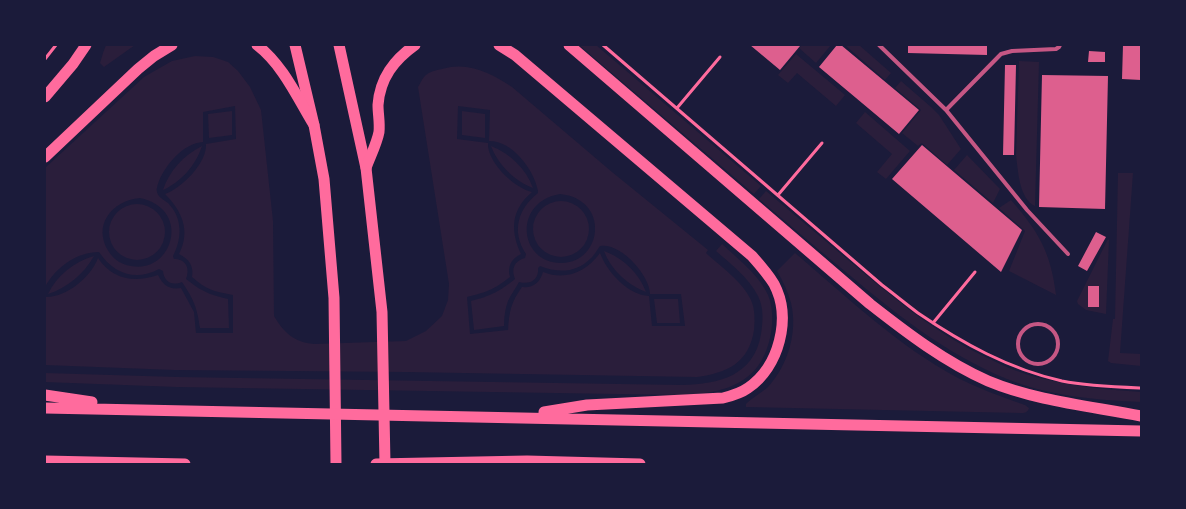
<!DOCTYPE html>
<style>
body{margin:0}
#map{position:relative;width:1186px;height:509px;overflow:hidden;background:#1b1b3a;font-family:Lato,sans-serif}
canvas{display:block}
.frame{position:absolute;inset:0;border:46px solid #1b1b3a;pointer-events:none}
</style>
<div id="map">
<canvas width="1186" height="509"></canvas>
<div class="frame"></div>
</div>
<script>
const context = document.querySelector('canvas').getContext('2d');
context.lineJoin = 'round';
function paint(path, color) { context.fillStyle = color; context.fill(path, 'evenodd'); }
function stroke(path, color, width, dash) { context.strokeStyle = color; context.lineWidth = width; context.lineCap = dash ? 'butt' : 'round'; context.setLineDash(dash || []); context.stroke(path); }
paint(new Path2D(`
 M106,45H135L104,67L100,63L103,53Z
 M579,45H596L761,186L754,194Z
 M800,45H831L816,63L799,48L801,46Z
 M845,45H859L891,73L885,80Z
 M796,54L845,95L836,106L797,73L788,83L778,75Z
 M195,56L213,57L228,62L238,71L250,87L261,110L273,221L274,316C284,333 294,342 314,344L406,341L426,331L442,316L448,300L449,284L418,87C420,84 422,79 424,77C428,72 436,70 442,69C468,61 491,73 512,87L612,172L708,250L706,253C721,267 742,281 751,300C755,309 755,320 754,330C749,363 727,373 697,377L406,372L175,370L45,365V297C66,298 91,277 98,258C113,280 134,283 158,275C163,285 169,290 181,288L194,312L196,333H233V295C215,292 205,289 192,277C194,266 189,259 179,254C191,231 182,211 165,194C182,188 207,163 206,144L236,139L235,106L203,112V142C184,143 166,164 159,181C158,184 156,189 157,192C158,197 164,200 168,203C183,218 182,239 173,256L174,259C186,259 190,268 186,279C192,283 197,288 204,291C211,295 220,297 228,299L229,328H200C197,307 194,300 182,282C172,286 164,282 163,271L159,269C135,282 113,273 99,252C77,252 56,267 45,287V168L144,77L172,61ZM458,106L490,110L489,141C513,141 534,170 538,191V193C518,209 511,231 526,254L525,258C514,261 511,269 515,279C500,291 491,296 471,301L474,330L504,326C504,317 505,309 508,301C511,294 516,288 519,282C530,285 539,280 538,268L540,266C558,273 576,273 590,259C594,256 597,250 600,246C620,242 650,275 650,294H681L685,326H652L649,296C628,295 607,272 600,253C586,272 566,281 543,272C540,283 533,288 522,287C511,302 509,312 508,330L470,334L467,297C487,292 493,290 510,277C507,267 511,259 521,254C510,230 511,210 532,192C514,188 487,162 488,143L457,139ZM560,194C610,199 603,262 562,263C519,264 512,202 560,194ZM140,198C192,209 173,274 131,266C123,265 114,260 109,252C92,226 111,201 140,198Z
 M1019,61L1039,62L1035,206C1019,199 1018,170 1016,155Z
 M901,81L931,107L939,115L961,149L947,165L922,143L918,146L902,133L921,110L895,88Z
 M232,111V135L209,138L208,114Z
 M462,111L485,114V138L462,135Z
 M865,112L910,151L886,179L877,172L892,154L856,123Z
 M202,146C196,165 181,182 163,190C169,171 184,155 202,146Z
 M491,146C511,154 526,169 533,188C515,181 498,165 491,146Z
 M967,155L1000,189L993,203L954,170Z
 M1118,173H1133L1120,353L1141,354V366L1111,363L1108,361L1113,319H1115Z
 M766,191C795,215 824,240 853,264C896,300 939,336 990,359C998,363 1006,367 1014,370C1055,385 1098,389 1141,392V402C1096,400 1049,396 1007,379C944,353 892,311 841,268C813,245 786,222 759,199Z
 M1011,200C1038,231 1051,252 1056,295L1009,271L1025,231L999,208Z
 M533 229a28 28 0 1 1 56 0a28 28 0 1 1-56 0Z
 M109 232a28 28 0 1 1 56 0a28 28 0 1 1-56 0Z
 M1108,239L1109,240L1106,314L1086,310L1078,304L1077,301Z
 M722,244C738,259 759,275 768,295C773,307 773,321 771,333C762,383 727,393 682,395L177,387L45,382V373L177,377L682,385C719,384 754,376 761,334C763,321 764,308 758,296C749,278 731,264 716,251Z
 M604,251C623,258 639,273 646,292C628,285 611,270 604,251Z
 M795,253C847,297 898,346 958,378C980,389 1002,397 1025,405L1029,408C1028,412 1025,413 1022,413L746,407V404C753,397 761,393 768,387C788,365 798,332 791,303C788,292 783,281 777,271Z
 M94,256C84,274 67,288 48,294C57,275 74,262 94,256Z
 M654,299H678L680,323H657Z`), '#2a1e3b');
paint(new Path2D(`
 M750,45H798L800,46L780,70Z
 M837,45H841L919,110L899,134L819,67Z
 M908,45H987V55L908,53Z
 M1123,45H1141V80L1122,79Z
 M1089,51L1105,52V62H1088Z
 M1005,65H1016L1014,155H1003Z
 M1042,75L1108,76L1105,209L1039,207Z
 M922,145L1022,230L1001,272L892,179Z
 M1096,232L1106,237L1087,271L1078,266Z
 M1088,286H1099V307H1088Z`), '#dd5f8e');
stroke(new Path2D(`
 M603,45L882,285C894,294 906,304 918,313C962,343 1009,369 1062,381C1087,386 1115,387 1141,388
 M45,59L56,45
 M677,108L720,57
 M778,195L822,143
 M933,323L975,272`), '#ff6b9d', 3);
stroke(new Path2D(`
 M879,45L946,110L1027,210L1068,254
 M946,110L1001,54L1012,51L1056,49L1059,47L1060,45
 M1018 344a20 20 0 1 1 40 0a20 20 0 1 1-40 0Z`), '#c65784', 4);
stroke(new Path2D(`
 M295,45L314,125L324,179L334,298L336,464
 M339,45L366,168L382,312L385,464`), '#ff6b9d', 11);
stroke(new Path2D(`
 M257,45C283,65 297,97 314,125
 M499,45L515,55L752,256C760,265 768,274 774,284C792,318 779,367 748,388C741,393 731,396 723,398L587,405L544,412
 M569,45L870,304C907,333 945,362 988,381C1036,401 1090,406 1141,416
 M45,97L73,64L86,45
 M45,157L138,69L154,56L172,45
 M366,168C370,157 377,143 379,132C380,123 378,114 378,105C380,78 394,60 415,45
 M45,395L92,402
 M45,408L1141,431
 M45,461L185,464
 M376,464L527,461L640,464`), '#ff6b9d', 11);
</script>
